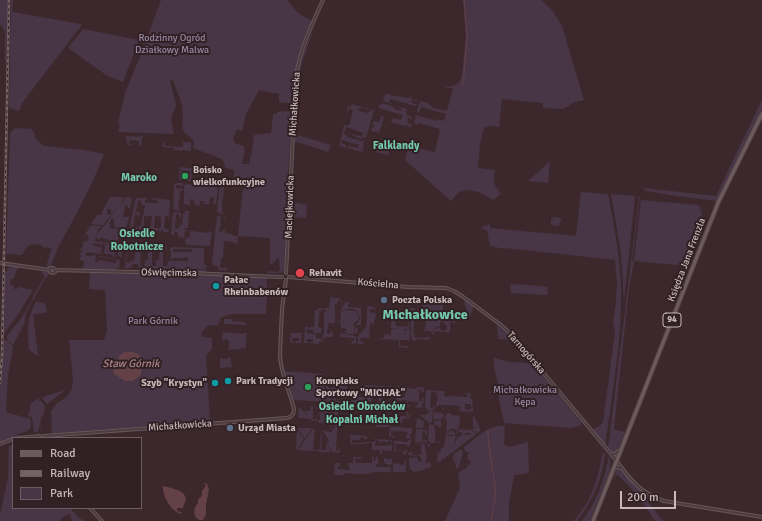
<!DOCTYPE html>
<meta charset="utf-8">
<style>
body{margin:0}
#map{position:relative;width:762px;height:521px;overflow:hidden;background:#3c282c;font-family:Signika,sans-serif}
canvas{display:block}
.legend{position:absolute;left:12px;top:437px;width:130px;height:72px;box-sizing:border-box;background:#322124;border:1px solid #6e5d60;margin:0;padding:5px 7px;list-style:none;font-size:12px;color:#c8b8ba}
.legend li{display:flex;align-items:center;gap:8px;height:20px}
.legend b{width:20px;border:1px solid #6e5d60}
.scale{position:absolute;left:620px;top:491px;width:56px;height:18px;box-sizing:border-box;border:2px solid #c8b8ba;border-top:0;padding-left:5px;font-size:12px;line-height:14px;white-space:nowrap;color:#c8b8ba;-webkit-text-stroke:3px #322124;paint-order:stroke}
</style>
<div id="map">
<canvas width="762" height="521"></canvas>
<ul class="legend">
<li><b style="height:5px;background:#6c5a5d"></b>Road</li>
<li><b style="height:5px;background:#766366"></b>Railway</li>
<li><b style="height:11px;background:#483646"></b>Park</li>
</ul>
<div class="scale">200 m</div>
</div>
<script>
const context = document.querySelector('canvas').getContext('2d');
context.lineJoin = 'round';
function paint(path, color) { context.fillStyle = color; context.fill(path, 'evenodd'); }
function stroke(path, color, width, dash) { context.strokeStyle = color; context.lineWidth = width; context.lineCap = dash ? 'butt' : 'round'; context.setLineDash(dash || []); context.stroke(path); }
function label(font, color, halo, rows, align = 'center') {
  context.font = font + ' Signika,sans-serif'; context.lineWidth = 4; context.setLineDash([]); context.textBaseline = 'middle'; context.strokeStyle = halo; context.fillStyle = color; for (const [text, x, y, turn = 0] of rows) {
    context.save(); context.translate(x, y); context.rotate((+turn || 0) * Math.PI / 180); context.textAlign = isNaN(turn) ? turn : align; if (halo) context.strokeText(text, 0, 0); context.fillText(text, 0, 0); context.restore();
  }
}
paint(new Path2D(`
 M0,0H8L6,61L5,60V31L2,26L0,25Z
 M11,0H13L12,12L81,24V26L22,103L19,111L9,108Z
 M161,0H287C294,9 301,17 313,21C307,36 299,52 296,68C293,80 294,92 294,103H288L279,102V94L259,90L246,114L242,131L237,129L233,138L235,143L245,147L242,164H249L252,151L254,135L271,133L273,114H276L277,112L287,111L293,112L286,195L288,201L284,267L283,272L281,273H267V271L278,272L280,269L279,259L278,258L273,263L270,264V238L238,236L237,245L233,242L224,241L223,258H221L220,267L221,268H226L228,271L219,270L217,266H215L212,264L215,232H222H215L217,216L225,217V219H224V217H221L220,221L221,222L219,232H222L223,230H225V233L232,234L234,236H238L243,189H244L247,178H246L244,181L241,182V178L234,177V170L226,168L222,159L193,148L194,142L190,137L185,133L182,129L183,117L182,104L173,80L170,81L176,105L171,119L174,134L118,132L120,124L118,123L125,93L141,54Z
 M463,0H541L552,10L562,26L584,100L575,102L563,109L543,108V103L502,99L499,127L490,126L484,128L480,144L478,168L495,170C492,182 494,184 501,194L493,200L479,192L469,190L459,192L451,201L405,160L409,146L435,152L440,129L418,123V124H414L416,115L437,121L438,119L444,121L446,114L421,107L419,113L417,112C417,109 419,103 421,101L428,103L433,108L447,111L453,88H444L458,84L462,76L466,36Z
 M316,23L301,65L298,101L297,135L331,145L328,152L294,141L299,67L303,54Z
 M83,29L139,40L123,82L106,75L68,48Z
 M386,94H388L390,95L409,98L410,97H411V99L417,100L418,101L417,102V101L412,100L411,102L413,103V104H417L415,106L390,99L389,102L393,104L383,101L385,98L382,101Z
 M762,100V110L717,201L677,196L646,191L643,188L716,196Z
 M381,103L392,106L393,107L395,108V109L401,111L402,109L395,106L407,109L406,115L412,116H410V117L413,118L411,119L408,118L407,123L411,124L412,121L411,127H408L409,126L405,125L404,126L391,122L390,121H392L393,118L401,120L403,115L378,108Z
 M352,104L369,109L371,108L368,110L361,107L360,109L358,108L359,111L368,113L373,109L374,110L366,138L363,137L362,139L353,136L351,134L357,136L358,135L362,137L363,133L346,127L344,134L342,133L344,126L343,125H347V126L349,125L353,110L350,108L348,112H347L348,106L351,107Z
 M381,116L384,117L380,131L379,133L372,131L371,130L372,127L374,128L375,126L372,125L374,121L379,122Z
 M15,128L32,129L35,134V138L44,146L83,150L104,154C92,186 75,216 59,246C55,253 54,262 49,267H46L52,248L42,247V245C29,243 28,244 22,255L6,254L10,133Z
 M342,134L347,135V137L362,141L364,140L363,144L364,146L362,152L348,148V146L358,148L359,145L342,140L341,143L346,145V147L345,148L339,146Z
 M141,135L143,136L142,138L141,146H139V141L130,140L129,144H132V145H129L128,143H127L126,136L141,137Z
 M164,142L166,143H165V146L183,147V142H191V150L190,151L183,150H182V151L174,150V148L162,147Z
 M378,144L384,146V148L390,149L388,155L376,152Z
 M550,161L548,183L528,181Z
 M179,167L201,169V173L180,170Z
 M179,171L192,173L191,181L179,180Z
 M225,181L229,182H226L225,186L224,187L223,199L222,200V212H219L225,213L224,214L217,213L218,212L217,211L220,184Z
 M176,183H183V187V186L176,185V188L183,189V191H180L178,209L181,210L180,211L175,210L174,208L173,210L174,184Z
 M186,184L192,185L193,184L204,186H212L217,188V186L218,189L216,203L215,204H213L214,198L210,197L209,204L208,205L207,204H203L204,201H200L199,206H197V204L195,206V203H194V200L190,199V205L193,206L184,204V186Z
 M581,192L608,194C614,225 620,256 621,288C622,341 612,394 605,447L592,430L600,426L603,422L615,332L613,322L616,303L617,283L615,260L505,248V249L490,246L487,230L482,229L484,225L487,226L488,224L490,225V228L576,236Z
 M611,194L635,196L624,301L621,253Z
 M110,197H123V198H124L121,203H119L120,204L114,212H111V209H107V214L111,215V212L113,213L103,225L91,224L97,215L103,214L102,212Z
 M126,197L132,198L130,208H128V206L125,205L123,217H129L130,213L127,228L128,221L127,222L126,229L115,227L114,224V219H111V222L109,223V224H110V228L121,229V231H122L123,230L125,231L124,238L123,237V232H120L119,239H118L115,255L118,256V254L119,255L118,253L119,251H122L121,258H120V256L114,255L115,257H113L112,255L108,254L107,255V254L103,253L102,254L103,253H104L105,246L104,245L108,244L99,243V241L108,243L109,240L100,237L99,240L96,237L95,241L102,244V247L101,246V244L94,243L93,245L102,248L101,254H100L87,252L85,255C90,257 92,255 96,255L95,262H98V260L116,263L117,260L99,257V256L120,260L119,268H116V271L88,270L87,269L78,270L76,268H83L84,261L79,260L81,255H79L80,253H81L82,251L80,250L81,248H82L84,241L87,242L88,239L91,240L88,238L89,236L86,234L83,239L85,234L86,233L90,226H92V225L102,226L98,230L95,236L104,226L121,203L123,201H125L124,200Z
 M639,197H640L632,261H634L641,200L699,205L702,214L701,215L703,222H705L688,266L634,261L629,288L614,428L615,430L625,432L617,451L613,453L608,449Z
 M136,198H147V200H145V203H158V200H152V198L170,200L169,218H168V216H165V217L164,228L169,230L168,232H163V230H161V232L159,231V228L161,227V217L158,216V217L157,216H155L154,228H157L158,227V231L153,232V229H151V231L149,230V226H151L152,216H148L147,217V216H144V228H147V227H148V230H138L139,226H141L145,205H141L142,203L140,202L141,201L138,200L136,212H140L139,217H138V215H135L133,227H137V229H135L131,228L130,229V227L135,199H136L133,214Z
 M294,202L307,205L306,218L291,217V204Z
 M184,211H188L189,212L188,225V228H185L184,230L199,232V233H200V232L201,233V232L208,233L209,231L212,232L210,246L186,245L185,240L187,237H190V231H185L184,239L181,237H178V232H174V235H171L173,213L175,212L181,213V217H179V214H176L175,228L178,229L180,225H182L183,214L185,213Z
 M551,217L561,218V220L560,221L559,226L551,225V220H553V219L551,218Z
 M128,246H133V249L132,247H129L126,262L129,263L131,261H134L136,248L135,246H137V247H138L139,246H144L145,247L144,249L143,247L141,248L140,265L141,266H144V269H142L140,266L138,268V264H132L131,268H130V266L129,268H124L125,265H126L125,263Z
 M147,246L155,247L156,248V249L155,248H152V266H156V260H159L160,248H158V247H167V250H166V248H163V266H167L168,261H187L188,258L187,257L184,258H173L172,260L170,259L171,258V251H169L171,247L204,248V259H206H204V265H206L207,261L206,269L170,270H172V272L147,271V270L156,269H144L145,260H148V249L146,247ZM173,249H192V252H173Z
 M9,267H18V269L16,271L14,278L11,279L10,285L14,286V289H17L19,287L33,290L17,316L5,332L4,336L5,271H7Z
 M173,270H207L206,272H173Z
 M43,271L48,272L49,274L47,277H46L28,309L26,313L24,324L13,345L7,339V336L22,317L33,298V296L45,276L42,274Z
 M90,273L213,275L266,278L267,279H266C269,290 266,303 266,314H233L221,317L218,325L207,326L201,333L203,337L212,338V349L206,356L210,421L52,434L51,411L57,403L67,397L72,388L73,380L69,340H104L107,331L105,290L89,289Z
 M516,284L548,287L547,295L511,293L510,285Z
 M331,295H332V298H339V300L343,301L342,305L341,306V305L343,304V302L338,301L337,304H335V322L338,323V320H339V323H335L333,322V325H332V323H329L327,333L330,334L331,331H332L333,337H325L322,343L323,334H324V312H326L327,311H325V309H321V311L317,312L321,313L319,314L318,327L322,328L321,333H314L313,330L307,329V333L316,334V338L321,339V342H319V344L310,343V342H313V339H307V342H309V343H304L305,326L311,328V327H314L315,313L314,311L320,308H329Z
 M426,299V301H424V304L443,305V316H446V313L448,314V316L444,322H440L441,319H443V316H439L438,319H440V326L437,327H436L431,332L429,331H423L425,329L427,312L426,311H422L424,300Z
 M464,300L473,306V308L470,317L467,316L466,313L467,312L466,306H465Z
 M36,302L44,303L46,305L47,312L45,313L33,314L38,356L29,350C28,330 26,320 36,302Z
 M344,302H348L347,303H348L349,302V304H348V307L361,308V325H355V328H358L357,334H356L354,326C356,324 357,323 359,321C360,319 360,317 359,314C356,307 347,309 341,310L342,307L345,304Z
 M368,306L373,307L376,309V311L375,309H370L369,312L376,313L375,320H374V325H373V323H370L369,338H360V341H363L362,342L364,343V344H358L357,342L359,341V340L357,339L358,336L366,327L367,315V307Z
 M407,308H413L417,310L419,309L420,310V315H418V312H415L413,334L415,335V338L430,337L429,340L417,339L416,341L412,340V338H411V321H402L401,320C401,314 403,311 407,308Z
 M394,309H400L401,311V314H399L400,313V310H396V313H395V323H396V326L409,327V324H408V322L410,324V329H404V338L405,330H410L409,342L408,340H400V346H408V348L399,347V340L377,339L384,338L385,334L390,335L391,337V329H400L391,328L392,311Z
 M347,310L355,311L359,315L358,320L353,324L355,333L354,334H348L344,331H346V329L342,328V329L340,325L341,311Z
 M449,316L450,317V321H453L454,317L452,316L455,317V324L453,323V322H450V332H443L434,331V334H436V335L432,334L433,330L439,327L442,331H444L447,329V326L444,323Z
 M224,319H232V321L245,322L246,325L224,324Z
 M497,325L513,339L581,422V425L572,428L504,423L499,400V387L494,367V357C504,363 517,362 528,363L529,361L512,340L498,339Z
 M223,330V332L242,334L243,333H247L246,339V348L228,350V348H229V341H228L227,339L223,340V341H222Z
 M291,333H302L301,343H296V341H299V338H292V341L295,342V343L290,342Z
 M342,333L355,336L356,338V343L351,344L352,341H354V338L340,337V334Z
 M4,340L8,341L13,347L8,376L6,412L30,419C34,430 27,432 17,434L19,436L27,435L12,438L0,443V386L2,371Z
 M229,357H230L232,367L220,368V358H222L223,359H228Z
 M285,371L323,374L322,381L334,382V384H328V388H333L334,387L335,389V383L344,385L335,383V381L347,383L348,384L346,385L347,386V392L348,387L347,394L345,401V400L346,396L344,399L343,397H336L335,399L336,400V401L342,402V400H344L341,406L335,405L336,403L330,394L331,393L330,394L323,382L322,383L333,402L331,403H328L327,405V395V396L326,395H321L320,399H327L326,402L294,400L292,395L293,393L292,394Z
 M364,385L378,386V390L375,389V388H371V391H378V396H375V394H372L371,404H374L375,402H378L377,407H376V406L354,404L353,406L349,405L351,401L359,396V393V397H365V390H367V388L365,387Z
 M379,386L397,387L398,386H403V391L401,392V393L403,394L402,395H399V393H401V390L385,388V389H383V391L388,392L387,394L386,393V395H385V393H382V403H385V401H387L386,406H379V407Z
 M405,387H407L408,388L416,389L417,387H422L424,388V392H422V390H419V401H422V398L424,399L423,404H422V406H423V407L416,408V405H418V402L408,401L407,405H410L409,407H404L405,404L406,403V400L396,401V398H403V397H405Z
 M65,388L62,393L47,404L42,398C49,393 59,394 65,388Z
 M426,390L436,391V395H435V392H431L430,407L433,408L434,406H435V408L432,411L427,410V408H425Z
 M437,391H445V393H444V396L448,397V396L467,397L468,394H465V393H469L470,392L471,396L470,397V398L472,400L473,407H471L470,404H465V409L471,410V408H473V411L472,412L459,411L461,407L459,406L443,405V408H444V410L442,408L443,405H439L437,407L436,406L437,399H440L437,398Z
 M39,398L40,399L33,410L40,400L45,406L43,413L46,406V407L41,420L40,431V424L42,414C39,420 41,428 37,433L34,431L32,416L30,417L28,416L29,412L30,411V404Z
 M311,406L318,407V409H316V407H313V420H315L316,418L317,419V421H312L304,411H310Z
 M299,407L311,419V420L310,419L298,418Z
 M324,407H333H327V412H332L334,407L340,408L342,410V413L341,412V411H338L336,450L339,451V448H340V452L338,453L332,452L327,442L329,441L324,432H322V431L332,432V429L335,428V425H333L334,423L333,424L331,428L330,429V428L331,427V424L318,423V420H320V414H319L318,416V413L326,414L319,412Z
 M430,411L433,412L432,420H430H432V422H430V425H434V422H433L434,421H441V427H438L437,425H434V428L435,429V442L438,443V441H440L439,443H430L428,439L429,423L420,415H426Z
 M406,412H408V415L405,417H407L409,414L410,417L402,420L401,428H412V431H411V432H412V433L410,434V438H411V439L406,438V436L407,435V432L391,431V434L392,435L391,436H394V438L389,436L390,427H401V422L390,421V425L388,427H376V423H378V421H375V417L377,415H376L406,416L407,415Z
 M434,412L442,413L444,415V418L442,417L441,420L433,419Z
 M448,413H450L451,415L460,416L459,426L457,434H456L457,430L452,428L447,432L448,433L451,430L455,433V435H449L448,433H446L447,420L445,419L446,415Z
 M473,415L480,428V431L445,458H444L441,460L442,461L439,462L436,461L437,460L438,452L439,453L442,450L441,449L444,446V444L445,443L446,434H448V436H455L456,435L458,436L455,438L453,451C455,446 454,438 461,436L462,434L470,435L471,434L469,432L468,433H466L462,434L461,432H459V429L473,430L475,433H477L473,430V428L479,427H473Z
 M417,418L421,419L424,422L423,428H416Z
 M497,426H505L504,443L505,445L509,447L528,442L529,473L514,475L509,504V521H445L459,490L460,484L458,473L465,468H467V466L466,465V464L468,465H470V463H467H470L471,460L467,459L468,456L467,455L469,454L468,452H466L465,451L464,447C474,440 484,429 497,426Z
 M297,428H312L305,439Z
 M313,429H315L313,450H317V449H318V451H313L312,449V451L298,450Z
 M416,429L427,430V435H425V431H423L422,441H425V440H427V442H415Z
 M297,430L304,439L297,450L296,448Z
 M320,432L322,435L321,450H326V443H325L326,442L331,452H319V449H320L321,434L320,433Z
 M349,435H356V437V435L367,436V439H364V437H361L359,440H352V443H364V442H371V443H366L365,444H350L351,437Z
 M374,439L391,440L392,441V451L382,450V454H380V450H372V442H374V441H376V443H375V446L392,445L391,441H388V442L385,443V441H383V442L379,443L380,441L375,440Z
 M409,440H411V441L409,447L407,446V444H395V450L406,451L407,449L408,450L406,454L403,455V451H395L394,454V441L408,442Z
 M415,443L430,444V447L428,446V444H425V449H426L425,454H427L426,463H429L430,462H431V467C417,472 408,477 409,458L417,457L419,462L422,461L420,456L409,455H408L409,452H412L413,455H420L421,453L422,454V451H421V444H415Z
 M13,445V508H70L79,518L85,521H72L69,514L63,517L59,521H0V515L8,478L9,446Z
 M459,450H461L463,452L459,467L457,469L453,459L454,457L458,454L453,457L452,459C452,455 455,453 458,451V452Z
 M603,452L605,454C601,483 594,498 577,521H574C593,498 597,481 603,452Z
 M354,457H362V458L358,459L356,458L355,459V463H371V460H370L371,459V464L372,466V459L371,457H374L373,461H375L376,457H378V463H375H378V464L376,465V467H388V464H386L384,462V458H386V459H392V458V464L388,465V467H391V470H387L391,471V473H390L389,472H376L375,474V472H372L371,474L369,472V474H351V473H344V475H334L335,463H340V466H338V469L350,470V467H348L349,465L347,464V463H352L353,464V458Z
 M609,457L610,458V470L590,521H582C598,499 603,483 609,457Z
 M405,461H406V472H393V463L404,465Z
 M618,470H620L644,493L657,500L646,499L663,521H656L651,516V514L630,487L617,474L614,479L616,471Z`), '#483646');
paint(new Path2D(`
 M124,352C132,351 137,352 143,358L142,370L140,376L132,381H125L114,374L113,371L115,368H120V365L118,361L119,356Z
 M204,483L207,484L209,489L208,494L206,505V514L203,520C193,521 192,509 198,503V499C204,495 201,496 202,490H203L206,485L204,484Z
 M163,486C167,487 180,490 183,493C185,495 185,497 186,499L183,508H177V511L181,512V514C171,511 162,496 163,486Z`), '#634146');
stroke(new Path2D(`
 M463,85L467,37L464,0
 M488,431C488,449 493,468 495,487C496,498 493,510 491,521`), '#634146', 1);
const tertiary = new Path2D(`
 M0,263L50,270V268H53L55,270L172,273H192L254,276L282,277
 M50,270V272L53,273L55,272V270
 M286,273L296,76C300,50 312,24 323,0
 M289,277L408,287L446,288L454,291L462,296L501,325L512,335L616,460C630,480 641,493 664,501L762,517
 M44,436L287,418C292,417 294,414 294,409C290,391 280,373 280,354L282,309L286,280
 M18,438L40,436
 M0,444L13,439
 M611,454H615L620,450
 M613,470L617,467L622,469
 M90,508L102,521`);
const primary = new Path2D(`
 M593,521L718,203L762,114`);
stroke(tertiary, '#68575a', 4);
stroke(primary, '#564548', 5);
stroke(tertiary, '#4d3c3f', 2);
stroke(primary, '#6c5a5d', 3);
const rail = new Path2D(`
 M0,383L2,356L9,0`);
stroke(rail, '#766366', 2.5);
stroke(rail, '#322124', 1, [3]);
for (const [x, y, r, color] of [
 [185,176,4,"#2e9e5b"],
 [300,273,5,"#e0444e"],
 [216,286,4,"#0f9aa8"],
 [384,300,4,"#5c6f8a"],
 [228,381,4,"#0f9aa8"],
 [215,383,4,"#0f9aa8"],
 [308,387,4,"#2e9e5b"],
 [230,428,4,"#5c6f8a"]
]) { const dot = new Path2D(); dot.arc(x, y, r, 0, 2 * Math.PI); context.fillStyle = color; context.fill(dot); stroke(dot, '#322124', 1.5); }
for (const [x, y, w] of [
 [672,320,18]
]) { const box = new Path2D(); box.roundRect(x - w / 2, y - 7, w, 14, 3); context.fillStyle = '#322124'; context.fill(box); stroke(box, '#c8b8ba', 1); }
label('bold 9px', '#c8b8ba', null, [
 ["94",672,320]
]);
label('10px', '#9687a5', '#322124', [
 ["Rodzinny Ogród",172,38],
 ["Działkowy Malwa",172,50],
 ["Park Górnik",153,321],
 ["Michałkowicka",525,390],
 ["Kępa",525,402]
]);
label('10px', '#c8b8ba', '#322124', [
 ["Michałkowicka",295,104,-86],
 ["Maciejkowicka",290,207,-88],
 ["Księdza Jana Frenzla",687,260,-69],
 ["Oświęcimska",169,273,1],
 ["Kościelna",378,284,5],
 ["Tarnogórska",526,353,49],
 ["Michałkowicka",180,426,-4]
]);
label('bold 10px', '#c8b8ba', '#322124', [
 ["Boisko",193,170],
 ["wielkofunkcyjne",193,182],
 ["Rehavit",309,273],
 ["Pałac",224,280],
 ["Rheinbabenów",224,292],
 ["Poczta Polska",392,300],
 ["Park Tradycji",236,381],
 ["Kompleks",316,381],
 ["Sportowy \"MICHAŁ\"",316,393],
 ["Szyb \"Krystyn\"",207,383,"right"],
 ["Urząd Miasta",238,428]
], 'left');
label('bold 11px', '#73c8ad', '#322124', [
 ["Falklandy",396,146],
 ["Maroko",139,178],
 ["Osiedle",137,234],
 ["Robotnicze",137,247],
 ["Osiedle Obrońców",362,407],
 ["Kopalni Michał",362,420]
]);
label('italic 11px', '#ab848b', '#322124', [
 ["Staw Górnik",131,364]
]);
label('bold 14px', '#73c8ad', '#322124', [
 ["Michałkowice",425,315]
]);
</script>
